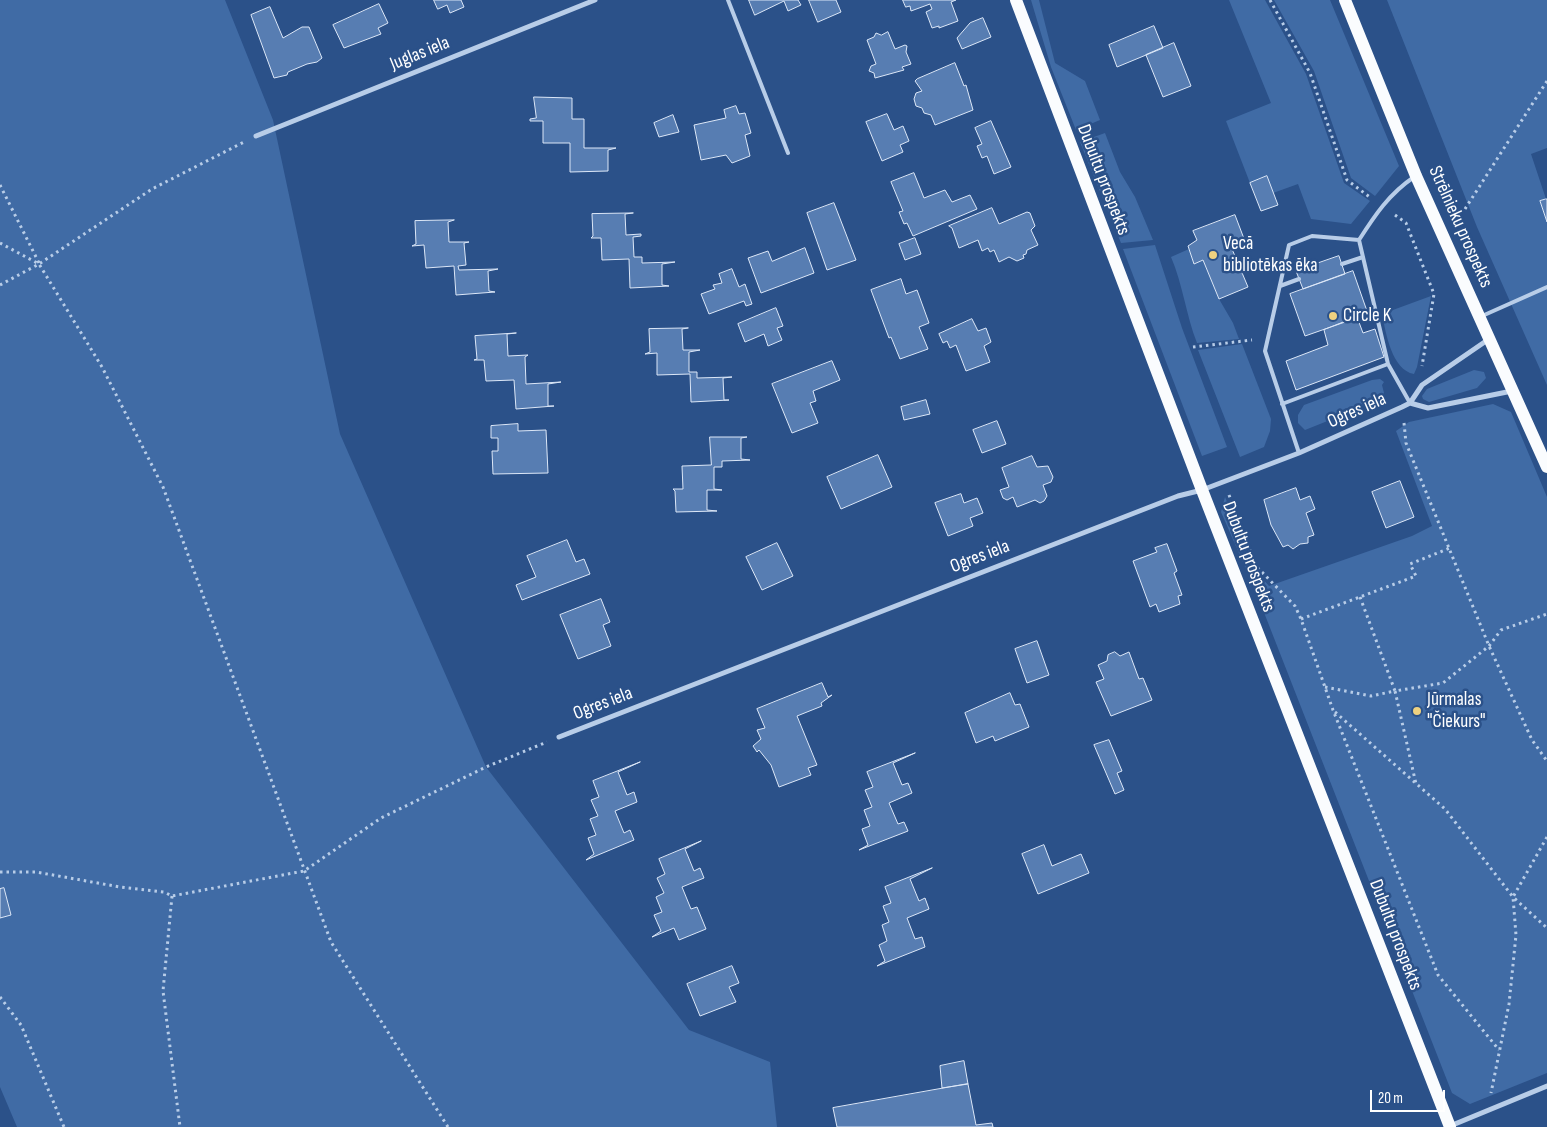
<!DOCTYPE html>
<meta charset="utf-8">
<style>
body{margin:0}
#map{position:relative;width:1547px;height:1127px;overflow:hidden;background:#2b5189;font-family:"Sofia Sans Condensed",sans-serif}
canvas{display:block}
.scale{position:absolute;left:1370px;top:1090px;width:75px;height:22px;box-sizing:border-box;border:2px solid #fff;border-top:0;padding-left:6px;font-size:15px;line-height:18px;white-space:nowrap;color:#fff;-webkit-text-stroke:4px #2b5189;paint-order:stroke}
</style>
<div id="map">
<canvas width="1547" height="1127"></canvas>
<div class="scale">20 m</div>
</div>
<script>
const context = document.querySelector('canvas').getContext('2d');
context.lineJoin = 'round';
function paint(path, color) { context.fillStyle = color; context.fill(path, 'evenodd'); }
function stroke(path, color, width, dash) { context.strokeStyle = color; context.lineWidth = width; context.lineCap = dash ? 'butt' : 'round'; context.setLineDash(dash || []); context.stroke(path); }
function label(font, color, halo, rows, align = 'center') {
  context.font = font + ' "Sofia Sans Condensed",sans-serif'; context.lineWidth = 5; context.setLineDash([]); context.textBaseline = 'middle'; context.strokeStyle = halo; context.fillStyle = color; for (const [text, x, y, turn = 0] of rows) {
    context.save(); context.translate(x, y); context.rotate((+turn || 0) * Math.PI / 180); context.textAlign = isNaN(turn) ? turn : align; if (halo) context.strokeText(text, 0, 0); context.fillText(text, 0, 0); context.restore();
  }
}
paint(new Path2D(`
 M0,0H225L273,120L340,434L486,767L689,1030L770,1062L777,1127H17L0,1087Z
 M1031,0H1039L1055,63L1085,81L1100,120L1076,130L1051,67Z
 M1229,0H1265L1306,74L1344,183L1370,201L1351,224L1311,219L1298,184L1273,193L1267,176L1250,183L1226,121L1271,103Z
 M1274,0H1330L1399,166L1375,196L1351,178L1314,71Z
 M1387,0H1547V148L1531,154L1546,199L1540,201L1547,222V385L1477,227Z
 M1105,133L1120,172L1135,197L1153,240L1121,243L1080,142Z
 M1155,245L1182,328L1227,447L1202,456L1123,249Z
 M1189,249L1194,264L1203,260L1219,299L1233,323L1239,339L1197,343C1186,315 1183,285 1171,257Z
 M1431,296L1417,367L1414,374C1392,370 1386,334 1382,314Z
 M1242,344L1271,419L1270,431L1264,447L1240,457L1198,350Z
 M1474,370L1484,372L1486,378L1477,388L1429,402L1423,399L1422,396L1427,389Z
 M1380,379L1384,382L1382,385L1384,393L1380,400L1305,430L1298,423V415L1304,405L1372,380Z
 M1493,404L1511,412L1547,497V1073L1470,1104L1452,1093L1256,592L1221,512L1225,497L1254,569L1269,586L1412,536L1432,526L1396,431L1409,422Z`), '#406ba5');
const building = new Path2D(`
 M434,0H461L464,7L450,13L447,5L438,9Z
 M749,0H798L801,5L788,11L784,1L755,15Z
 M809,0H836L841,12L818,22Z
 M903,0H956L951,2L958,21L939,28V26L932,28L926,12L932,9L930,4L911,11L910,6L906,7Z
 M379,4L388,23L378,28L381,34L344,48L333,25Z
 M270,7L283,38L302,27H309L322,58L317,62L307,64L288,72L287,75L274,78L251,15Z
 M983,18L991,37L962,49L957,38L970,23Z
 M1154,26L1163,48L1117,67L1109,45Z
 M888,32L895,49L905,45L907,46L906,52L911,64L902,67L904,70L875,78L874,73L869,71L871,66L876,64L867,40L874,37L876,33L881,35Z
 M1174,43L1191,86L1163,97L1146,55Z
 M955,63L964,86L966,85L973,110L935,125L931,115L924,113L922,108L916,106L914,99L916,93L922,91L915,81L917,79Z
 M534,97L572,98V119H584V148H616L608,150V171L570,172V143H543V121H530V119L536,118Z
 M736,106L739,114L745,113L751,133L745,135L750,156L732,163L726,155L701,160L694,125L726,118L724,110Z
 M887,114L894,130L903,126L909,141L900,145L903,152L882,161L866,122Z
 M673,115L679,132L659,137L654,123Z
 M991,121L1011,167L994,174L987,156L982,158L977,146L982,144L975,128Z
 M914,173L924,198L945,190L952,202L970,195L977,209L913,236L907,223L904,224L899,212L903,211L891,182Z
 M1267,176L1278,205L1261,211L1250,183Z
 M1546,199H1547V222L1540,201Z
 M834,203L856,260L827,270L807,213Z
 M992,208L999,224L1027,212L1030,213L1035,226L1031,230L1038,245L1027,250L1026,254L1023,255L1024,258L1017,261L1009,257L999,262L994,250L990,252L988,248L982,251L978,240L959,248L952,228L949,226Z
 M633,213L625,214L626,235L641,234V236L633,237L634,257H642V263L675,262L662,264V285L669,286L630,288L629,259L602,260L601,238H591L593,236L592,214Z
 M1235,215L1246,244L1232,249L1248,287L1219,299L1203,260L1194,264L1188,246L1197,240L1193,231Z
 M454,220L448,222L449,242H469L464,243L466,265L458,266L459,270L498,269L488,271L489,291L495,292L456,295L454,266L426,268L424,245L412,246L416,244L415,221Z
 M915,238L921,254L905,260L899,244Z
 M805,248L814,273L761,293L748,258L768,251L772,261Z
 M1339,256L1345,274L1303,289L1296,271Z
 M732,269L739,287L745,284L752,304L746,306L744,301L709,314L701,294L715,289L713,285L722,283L719,274Z
 M1353,271L1368,314L1305,336L1290,294Z
 M901,279L906,294L917,290L929,323L919,327L928,349L900,359L891,337L889,338L871,290Z
 M776,308L783,326L777,328L782,340L768,346L764,334L745,342L738,324Z
 M1357,317L1363,333L1375,329L1384,357L1296,390L1286,361L1328,345L1324,330Z
 M972,319L978,331L986,328L991,342L984,346L990,362L966,371L956,345L950,348L947,341L943,343L939,334Z
 M688,328L682,329L683,350H700L689,352V372H697V378L732,377L723,378L724,400H729L691,402L690,374L657,375V353L645,354L650,352L649,329Z
 M516,333L507,334L508,356L528,355L525,357L526,384L561,382L548,384V406H554L516,409L514,380L486,381L484,360H474L477,359L475,336Z
 M832,361L840,380L813,391L816,401L810,403L818,423L792,433L772,384Z
 M926,400L930,414L904,420L901,407Z
 M997,421L1006,444L982,453L973,430Z
 M518,424V431L546,430L548,473L493,474L492,451H498V438H491V426Z
 M710,437H747L741,438V459L750,460L722,461V467H714V489L722,490H707V510L717,511L676,512L675,491L673,489H683L682,466L711,465Z
 M878,455L892,487L841,509L827,477Z
 M1032,456L1037,467L1048,466L1053,477L1051,482L1043,485L1047,496L1044,501L1040,503L1035,500L1017,507L1013,497L1007,500L1003,498L1000,490L1009,487L1002,468Z
 M1400,481L1414,517L1386,528L1372,492Z
 M1296,488L1300,500L1310,496L1315,509L1306,513L1314,535L1308,537V543L1300,544L1293,549L1288,545L1283,547L1271,525L1264,500Z
 M961,494L964,503L977,498L983,513L970,518L973,526L948,536L935,503Z
 M567,540L576,562L584,559L590,574L522,600L516,585L536,577L527,556Z
 M777,543L793,576L762,590L746,557Z
 M1167,544L1177,571L1174,573L1182,595L1178,596L1180,604L1159,612L1156,604L1150,607L1133,561L1157,552L1155,548Z
 M601,599L610,622L603,625L611,646L578,659L560,615Z
 M1037,641L1049,675L1027,683L1015,649Z
 M1115,652L1120,656L1129,652L1139,679L1143,678L1152,700L1111,716L1096,682L1104,679L1098,665L1107,661L1108,655Z
 M822,683L828,697L832,695L821,703L822,706L797,716L817,765L808,768L811,775L779,787L771,765L759,750L757,752L753,746L761,739L757,730L765,728L757,709Z
 M1010,693L1015,705L1020,704L1029,727L995,741L993,736L976,743L965,713Z
 M1109,740L1122,771L1117,773L1124,790L1115,794L1094,745Z
 M915,753L893,763L902,785L908,783L912,793L889,803L898,824L904,822L908,831L859,850L868,845L862,829L870,826L864,810L872,807L865,790L873,787L867,772Z
 M640,762L618,772L627,795L634,792L637,802L615,811L624,833L630,830L634,840L586,860L594,854L588,838L596,835L590,819L598,816L591,800L599,797L593,781Z
 M701,841L685,849L694,871L700,868L704,878L682,887L691,909L697,907L706,929L679,940L674,928L652,937L661,931L654,915L662,912L656,897L664,893L657,878L665,874L659,859Z
 M1044,845L1052,866L1081,854L1089,873L1038,894L1022,854Z
 M932,868L910,879L919,901L925,898L929,909L907,918L915,939L922,937L925,947L877,966L885,961L879,945L887,941L882,925L889,922L883,906L891,903L885,887Z
 M4,888L11,915L0,918V889Z
 M732,966L739,983L729,987L736,1002L700,1016L687,984Z
 M964,1061L968,1084L942,1088L940,1066Z
 M968,1084L976,1125L992,1123L993,1127H837L833,1108Z`);
paint(building, '#577db2');
stroke(building, '#dce7f7', 1);
stroke(new Path2D(`
 M1270,0L1310,73L1347,180L1371,198
 M0,185L39,263
 M1465,209L1547,81
 M1395,215L1406,223L1434,294L1422,366
 M0,243L39,264L102,367L163,487L331,942L448,1127
 M0,285L39,264L152,189L244,142
 M1193,347L1252,340
 M1404,423L1406,443L1489,646L1532,740L1547,761
 M1229,495L1256,566L1295,606L1301,619L1333,710L1438,975L1499,1050
 M1360,597L1395,691L1443,683L1489,646L1501,630L1547,614
 M1301,619L1416,576L1410,564L1450,548
 M1325,687L1371,696L1395,691L1416,784
 M1335,712L1445,809L1513,897L1516,935L1509,1004L1491,1093
 M1547,837L1513,897L1547,928
 M0,872H36L120,887L164,892L172,896L304,871L381,818L486,767L547,742
 M172,896L163,991L180,1127
 M0,997L21,1025L64,1127`), '#b8cde8', 3, [2.5, 4]);
stroke(new Path2D(`
 M728,0L788,153
 M1342,264L1363,257
 M1280,286L1299,279
 M1482,316L1547,287
 M1410,403L1388,364L1359,240C1375,215 1389,194 1414,177
 M1282,404L1388,364
 M1299,453L1265,351L1289,245L1312,236L1359,240`), '#b8cde8', 4);
stroke(new Path2D(`
 M256,136L595,0
 M1410,403L1428,408L1512,391
 M559,737L1178,496L1202,490L1299,453L1402,407L1410,403L1422,385L1489,339
 M1450,1126L1547,1086`), '#b8cde8', 5);
stroke(new Path2D(`
 M1016,0L1202,490L1450,1127
 M1345,0L1416,176L1547,467`), '#fafcfe', 12);
for (const [x, y, r, color] of [
 [1213,255,5,"#eed180"],
 [1333,316,5,"#eed180"],
 [1417,711,5,"#eed180"]
]) { const dot = new Path2D(); dot.arc(x, y, r, 0, 2 * Math.PI); context.fillStyle = color; context.fill(dot); stroke(dot, '#2b5189', 2); }
label('19px', '#fff', '#2b5189', [
 ["Juglas iela",420,54,-22],
 ["Dubultu prospekts",1103,180,69],
 ["Strēlnieku prospekts",1460,227,66],
 ["Ogres iela",1357,411,-24],
 ["Ogres iela",980,557,-21],
 ["Dubultu prospekts",1248,557,69],
 ["Ogres iela",603,704,-21],
 ["Dubultu prospekts",1395,935,69]
]);
label('19px', '#fff', '#2b5189', [
 ["Vecā",1223,244],
 ["bibliotēkas ēka",1223,266],
 ["Circle K",1343,316],
 ["Jūrmalas",1427,700],
 ["\"Čiekurs\"",1427,722]
], 'left');
</script>
